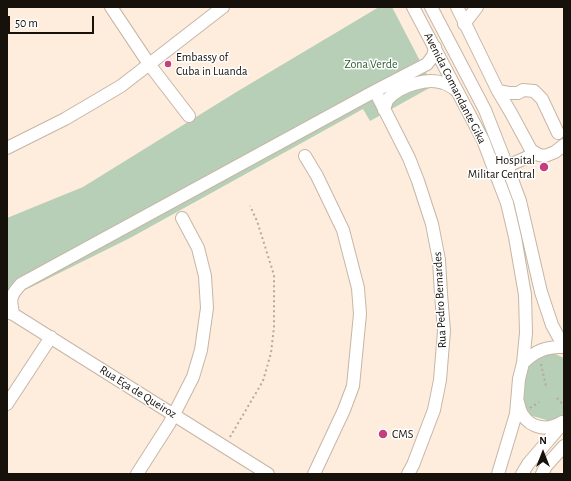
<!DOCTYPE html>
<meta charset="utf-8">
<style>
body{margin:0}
#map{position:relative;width:571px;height:481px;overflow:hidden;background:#feeddd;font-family:"Alegreya Sans",sans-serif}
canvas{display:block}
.frame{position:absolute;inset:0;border:8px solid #16110b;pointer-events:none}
.north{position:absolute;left:523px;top:433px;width:40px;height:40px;-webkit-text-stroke:3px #fff;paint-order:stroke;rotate:0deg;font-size:11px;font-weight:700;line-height:16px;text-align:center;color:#16110b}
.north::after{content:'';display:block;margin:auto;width:14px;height:18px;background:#16110b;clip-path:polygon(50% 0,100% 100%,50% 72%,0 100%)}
.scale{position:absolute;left:8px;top:16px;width:86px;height:18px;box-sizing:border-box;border:2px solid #16110b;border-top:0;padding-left:5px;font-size:12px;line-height:14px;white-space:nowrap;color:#16110b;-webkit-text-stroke:3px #fff;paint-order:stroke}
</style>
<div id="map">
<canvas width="571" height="481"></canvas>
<div class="frame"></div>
<div class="north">N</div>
<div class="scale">50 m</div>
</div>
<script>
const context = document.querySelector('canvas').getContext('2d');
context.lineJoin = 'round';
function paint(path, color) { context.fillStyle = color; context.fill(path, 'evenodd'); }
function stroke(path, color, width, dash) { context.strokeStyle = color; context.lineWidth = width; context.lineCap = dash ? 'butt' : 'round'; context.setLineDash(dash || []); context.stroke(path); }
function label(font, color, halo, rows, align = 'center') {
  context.font = font + ' "Alegreya Sans",sans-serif'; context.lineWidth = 3; context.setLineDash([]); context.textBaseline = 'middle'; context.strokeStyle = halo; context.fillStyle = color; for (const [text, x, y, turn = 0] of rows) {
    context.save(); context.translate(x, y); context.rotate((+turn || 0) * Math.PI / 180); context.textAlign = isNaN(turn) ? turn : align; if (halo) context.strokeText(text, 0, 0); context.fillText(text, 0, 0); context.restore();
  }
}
paint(new Path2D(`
 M379,7H392L433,86L370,121L363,109L130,238L23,291L7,290V218L83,187L238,91Z
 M545,353L555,354L564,358V414L561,417L550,421L529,415L521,404L524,365Z`), '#b6cfb6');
const minor = new Path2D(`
 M111,7L149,64L189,116
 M413,7L483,140L507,203L515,237L525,295L526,333L523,363L519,379L516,414L498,474
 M431,7L485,110L507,166L520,201L541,292L552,325L564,347
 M457,7L498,91L511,113L531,150L539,155L545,156L555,152L564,145
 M464,24L477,7
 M375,91L409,158L418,181L432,224L439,260L441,294L444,331L440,380L434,410L413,465L408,474
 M498,91L509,93H518L523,90L534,91L542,99L558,133
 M384,110C385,107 386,102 388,99C399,86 428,77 443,83C448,84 453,88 457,91
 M7,148L65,119L121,86L223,7
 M305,156L317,176L343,230L358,288L360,314L353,386L344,410L314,474
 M500,169L535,154
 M7,312L13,314L268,474
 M13,314C10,298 10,296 21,284L375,91L427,64L433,56L435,47
 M523,363C535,351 547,346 564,347
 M518,402C519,406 520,411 522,414C531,429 548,431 562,422
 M7,404L51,337
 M137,474L169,424L193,377L201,350L207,308L205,276L198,248L182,218
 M522,474L528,464L564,422
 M542,474L546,466L564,446`);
stroke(minor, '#c6b6a6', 14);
stroke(new Path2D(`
 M541,364L546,386
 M557,398L564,406
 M530,408L539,402
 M230,437L263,381L271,353L274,327V275L257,221L250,206`), '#b6a99c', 2, [2, 3]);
stroke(minor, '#fff', 12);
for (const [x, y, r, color] of [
 [168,64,4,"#c63f7d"],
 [544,167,5,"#c63f7d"],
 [383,434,5,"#c63f7d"]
]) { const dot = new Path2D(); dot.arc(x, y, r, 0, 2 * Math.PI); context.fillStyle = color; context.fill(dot); stroke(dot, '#fff', 1.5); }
label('12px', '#16110b', '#fff', [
 ["Embassy of",176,57],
 ["Cuba in Luanda",176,71],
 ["Hospital",535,160,"right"],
 ["Militar Central",535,174,"right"],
 ["CMS",392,434]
], 'left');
label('12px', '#295b2e', '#fff', [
 ["Zona Verde",371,64]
]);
label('12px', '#16110b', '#fff', [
 ["Avenida Comandante Gika",455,88,63],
 ["Rua Pedro Bernardes",440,300,-93],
 ["Rua Eça de Queiroz",138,392,32]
]);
</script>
